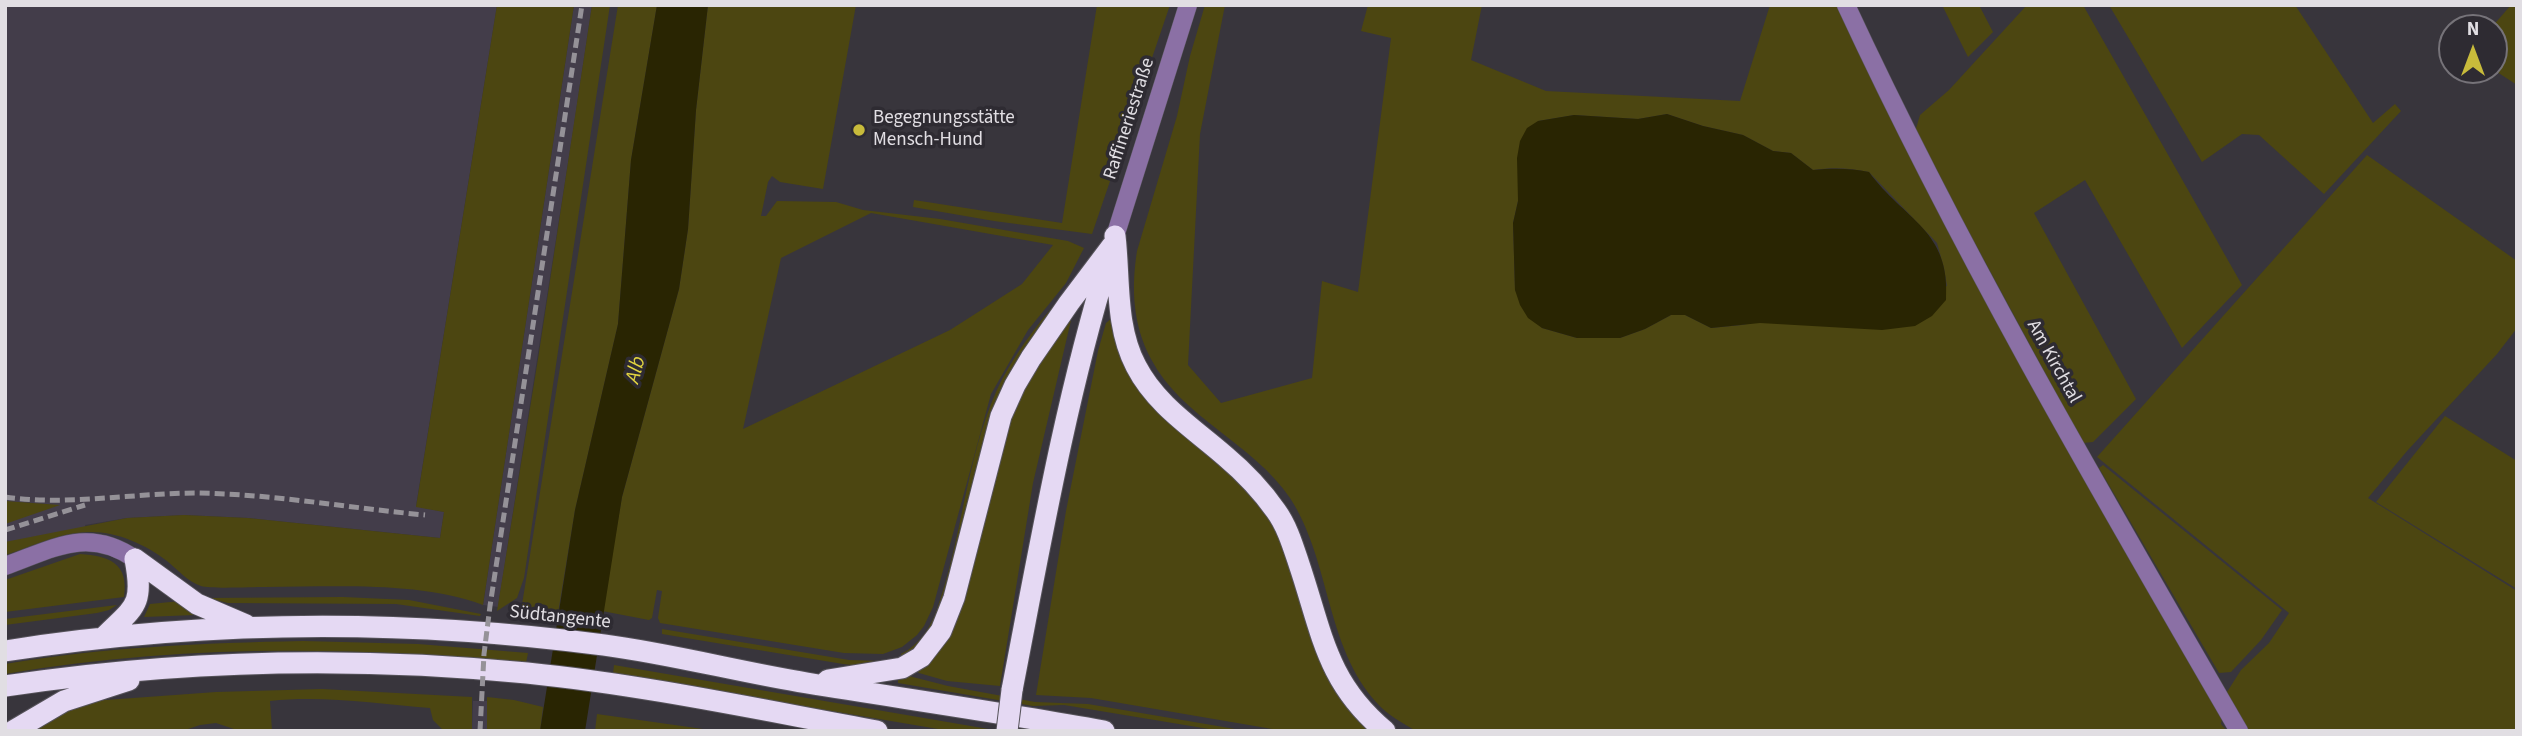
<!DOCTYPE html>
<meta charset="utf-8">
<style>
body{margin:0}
#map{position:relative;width:2522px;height:736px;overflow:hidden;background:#38353c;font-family:"Source Sans 3",sans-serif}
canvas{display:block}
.frame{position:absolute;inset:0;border:7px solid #e1dee3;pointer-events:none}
.north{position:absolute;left:2438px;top:14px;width:70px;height:70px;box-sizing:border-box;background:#2e2b32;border:2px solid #767379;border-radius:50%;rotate:0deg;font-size:19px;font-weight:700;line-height:28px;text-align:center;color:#e1dee3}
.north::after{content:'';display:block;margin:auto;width:24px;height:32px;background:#c8bb3b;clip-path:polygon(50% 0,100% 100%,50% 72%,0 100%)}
</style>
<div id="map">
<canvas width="2522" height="736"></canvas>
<div class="frame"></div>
<div class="north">N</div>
</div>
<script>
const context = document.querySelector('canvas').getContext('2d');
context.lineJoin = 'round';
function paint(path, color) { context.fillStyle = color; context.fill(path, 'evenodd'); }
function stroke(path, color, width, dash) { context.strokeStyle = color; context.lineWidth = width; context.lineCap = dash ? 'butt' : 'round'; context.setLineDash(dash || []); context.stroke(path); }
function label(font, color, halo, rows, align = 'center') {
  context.font = font + ' "Source Sans 3",sans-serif'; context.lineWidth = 7; context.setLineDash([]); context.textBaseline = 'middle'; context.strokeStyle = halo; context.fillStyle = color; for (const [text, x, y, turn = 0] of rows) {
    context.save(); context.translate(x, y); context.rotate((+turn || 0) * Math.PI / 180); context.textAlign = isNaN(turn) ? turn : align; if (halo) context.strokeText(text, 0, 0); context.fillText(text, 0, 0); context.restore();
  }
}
paint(new Path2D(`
 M5,5H497L416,506L444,512L440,538L248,518L184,515L127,518L85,525L87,532L64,536L5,555Z
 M574,5H592L573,131L498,607L483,605Z
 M473,701H487V731H472Z`), '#433d4a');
paint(new Path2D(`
 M497,5H574L483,605C419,581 333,587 265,587C252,587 210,589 201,586C188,582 177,569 167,561C145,544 116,531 88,532C60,532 31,547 5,555V542L127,518L184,515L248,518L440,538L444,512L416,507Z
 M592,5H610L524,578L517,598L497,611L538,359Z
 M618,5H657L631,160L618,324L575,510L558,613L521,611Z
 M708,5H856L823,189L780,182L772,176L768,182L761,216H766L777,201L836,202L863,210L940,219L1068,241L1084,248L1066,283L1028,330L991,394L933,607L924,626L917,635L902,647L883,654L844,653L660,623L658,618L662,591L657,590L652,618L649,620L602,611L622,497L679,289L688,229L696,110ZM871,213L1053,245L1022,284L950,330L743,429L781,258Z
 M1097,5H1170L1092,234L994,221L913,207L914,200L1062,223Z
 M1205,5H1225L1200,134L1188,365L1221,403L1312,378L1322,281L1358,292L1391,38L1361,31L1368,5H1482L1471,60L1546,91L1740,101L1770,5H1838L1903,142L2223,712L2221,724L2227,731H1416C1403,723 1387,715 1377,703C1325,646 1331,561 1290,498C1253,443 1182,418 1151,359C1133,325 1131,289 1137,251L1177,116L1190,56ZM1667,114L1703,126L1743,135L1773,151L1791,153L1813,170C1833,167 1850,168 1869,172L1937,243L1944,268L1947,286L1742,325L1711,328L1685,315H1671L1645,329L1620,338H1577L1542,328L1515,290L1513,223L1518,201L1519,183L1538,121L1574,115L1638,119Z
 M1942,5H1979L1993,32L1968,57Z
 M2027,5H2083L2242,285L2182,348L2085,180L2034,213L2136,399L2093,442L2083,443L1915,132L1920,115L1949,90Z
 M2109,5H2295L2373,123L2395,104L2401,111L2324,194L2259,135L2242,134L2202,162Z
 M2511,5H2517V85L2494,70V28H2491Z
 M2367,155L2517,261V328L2497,354L2407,451L2368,498L2517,591V731H2248L2227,692L2241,670L2269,643L2289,613L2097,457Z
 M1056,303L1018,366L947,593L924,641L901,659V654C919,645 931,627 937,609C962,539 966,460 996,392C1010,361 1034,328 1056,303Z
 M1072,316L1033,483L1000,686L947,681L919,673L915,670L922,665L1013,407L1025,383Z
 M1112,318L1115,332L1217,461L1268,511L1372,731H1284L1091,698L1036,695L1066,511L1098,351L1106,323Z
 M2445,416L2517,461V589L2376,502Z
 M2103,465L2282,610L2261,640L2231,672L2219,673L2099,468Z
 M5,501L60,505L5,524Z
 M80,554C109,556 129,563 124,597L5,612V580Z
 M343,597L409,600L481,614L480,616L396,604L228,603L208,598Z
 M181,601L195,615L144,617L150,604Z
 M117,605L109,610L97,613L5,625V619Z
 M662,629L849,660L881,661L885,664L862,666L843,664L662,634Z
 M303,641L418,644L528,653L526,663C353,646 178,644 5,674V664C104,647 203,643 303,641Z
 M614,665L1000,731H950L613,674Z
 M905,675L948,686L1035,702L1088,704L1247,731H1221L1064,705L1033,706L898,683V679Z
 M322,689L472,697V731H444L433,720L430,708C377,704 323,695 270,701L272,731H240L216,723L200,725L182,731H29L61,712L92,701L216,692Z
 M487,697L514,700L543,707L540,731H487Z
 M597,714L717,731H718H595Z`), '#4c4611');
paint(new Path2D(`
 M657,5H708L696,110L688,229L679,289L622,497L585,731H540L575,510L618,324L631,160Z
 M1667,114L1703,126L1743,135L1773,151L1791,153L1813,170C1833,168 1850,168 1869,172C1904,220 1951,230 1946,300L1932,316L1915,326L1882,330L1760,323L1711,328L1685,315H1671L1645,329L1620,338H1577L1542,328L1528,318L1520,305L1515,290L1513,223L1518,201L1517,158L1520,141L1527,128L1538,121L1574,115L1638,119Z`), '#292502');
const minor = new Path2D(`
 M1846,5C1962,255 2101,493 2239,731
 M1112,246L1188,5
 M5,566C53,549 88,526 135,559`);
const highway = new Path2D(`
 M1115,236C1120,279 1115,326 1136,366C1156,405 1193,428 1225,456C1244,472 1262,491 1276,511C1287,526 1293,546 1299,564C1322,632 1326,682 1385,731
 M135,559L197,604L246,625
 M104,637C135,606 144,606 135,559
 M5,651C203,620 406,619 604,645C672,654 739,672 807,683C906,699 1005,713 1104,731
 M828,680L902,668L921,657L941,631L954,598L1001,416L1015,385L1031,358L1069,303L1112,246
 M5,686C178,660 354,656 527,673C645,685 761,710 877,731
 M1012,690C1040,546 1065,401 1108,261
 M13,731L64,701L129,680`);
stroke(minor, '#56535a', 19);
stroke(highway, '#56535a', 23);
stroke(minor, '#8b70a5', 18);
stroke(highway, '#e5d9f3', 21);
stroke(new Path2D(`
 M5,497C69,506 133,493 197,493C273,494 349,508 425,515
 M5,530L85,505
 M480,731L484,654L490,606L582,5`), '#959298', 5, [10, 5]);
const highwayBridge = new Path2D(`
 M1007,731L1012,690`);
stroke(highwayBridge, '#56535a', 23, []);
stroke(highwayBridge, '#e5d9f3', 21);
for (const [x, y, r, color] of [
 [859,130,7,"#c8bb3b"]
]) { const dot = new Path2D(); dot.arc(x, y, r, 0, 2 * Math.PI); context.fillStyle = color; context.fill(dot); stroke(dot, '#2e2b32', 2.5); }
label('19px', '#e1dee3', '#2e2b32', [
 ["Begegnungsstätte",873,119],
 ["Mensch-Hund",873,141]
], 'left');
label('19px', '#e1dee3', '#2e2b32', [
 ["Raffineriestraße",1130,119,-72],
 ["Am Kirchtal",2053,362,61],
 ["Südtangente",560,618,6]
]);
label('italic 21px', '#e1d340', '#2e2b32', [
 ["Alb",637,370,-75]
]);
</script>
